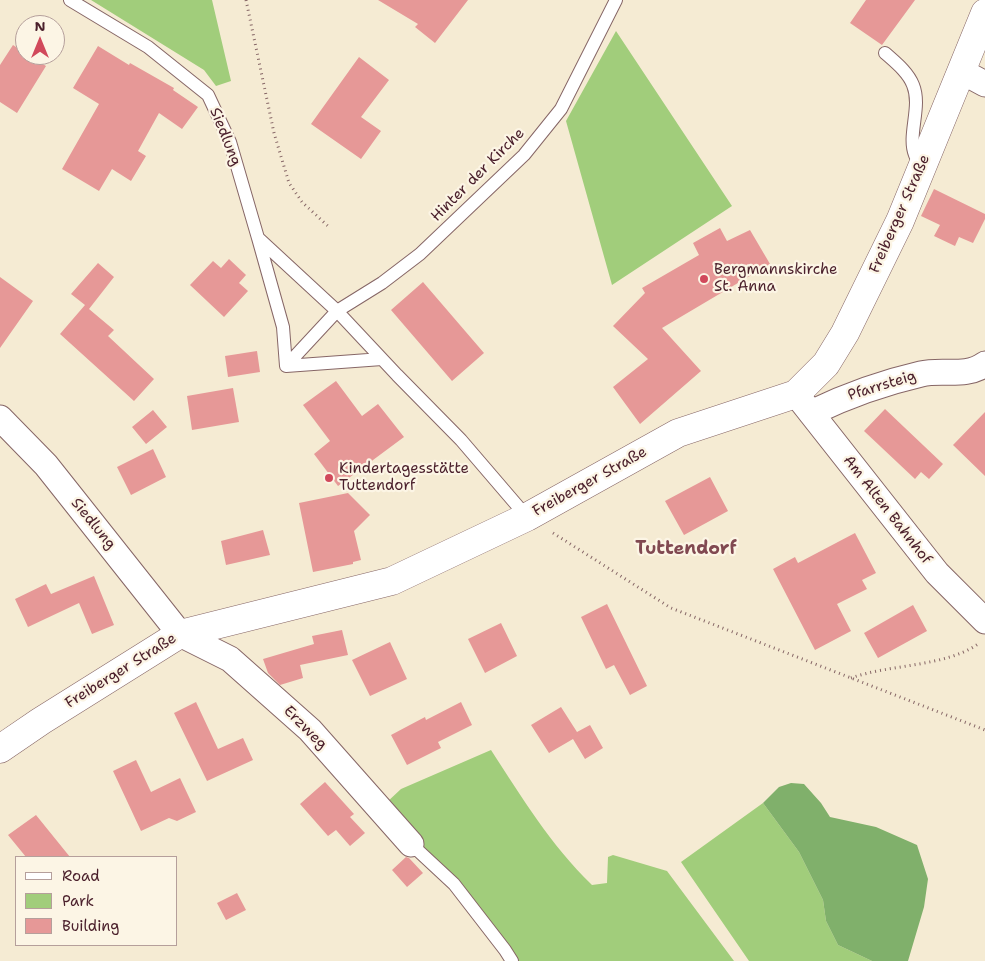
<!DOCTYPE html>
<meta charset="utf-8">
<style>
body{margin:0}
#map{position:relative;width:985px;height:961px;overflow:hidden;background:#f5ebd3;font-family:"Shantell Sans",sans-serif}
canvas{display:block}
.legend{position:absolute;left:15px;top:856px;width:162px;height:90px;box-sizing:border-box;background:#fcf5e5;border:1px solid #b59f9b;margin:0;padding:6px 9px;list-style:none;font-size:15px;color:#4a1f2b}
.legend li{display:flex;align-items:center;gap:10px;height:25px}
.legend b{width:25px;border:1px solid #b59f9b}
.north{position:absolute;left:15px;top:15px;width:50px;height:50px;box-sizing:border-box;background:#fcf5e5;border:1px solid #b59f9b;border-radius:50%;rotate:0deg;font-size:14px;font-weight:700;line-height:20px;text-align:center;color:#4a1f2b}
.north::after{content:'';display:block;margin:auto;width:18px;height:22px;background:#d1495b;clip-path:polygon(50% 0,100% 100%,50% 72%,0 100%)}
</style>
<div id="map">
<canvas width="985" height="961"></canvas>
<ul class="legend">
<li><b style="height:6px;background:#fff"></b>Road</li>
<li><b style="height:14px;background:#a1cd7b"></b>Park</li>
<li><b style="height:14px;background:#e69897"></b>Building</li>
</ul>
<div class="north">N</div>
</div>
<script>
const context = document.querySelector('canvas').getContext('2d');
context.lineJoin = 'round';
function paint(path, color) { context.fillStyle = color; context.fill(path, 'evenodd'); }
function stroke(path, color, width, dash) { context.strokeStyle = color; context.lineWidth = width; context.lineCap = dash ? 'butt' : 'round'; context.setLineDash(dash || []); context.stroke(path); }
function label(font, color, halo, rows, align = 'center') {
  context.font = font + ' "Shantell Sans",sans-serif'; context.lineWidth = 4.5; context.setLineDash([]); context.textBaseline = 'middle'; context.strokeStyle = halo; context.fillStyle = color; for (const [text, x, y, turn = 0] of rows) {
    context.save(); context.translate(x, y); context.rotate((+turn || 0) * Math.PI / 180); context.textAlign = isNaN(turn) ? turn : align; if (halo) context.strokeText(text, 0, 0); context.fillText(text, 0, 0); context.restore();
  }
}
paint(new Path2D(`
 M91,0H212L231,81L216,86L204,70Z
 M616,31L732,206L612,285L566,121Z
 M491,750C523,799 550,844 592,885L607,883L608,857L613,855L667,871L734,961H519L478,906L406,832L386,803L401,789Z
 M763,803L799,852L823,900L826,921L838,945L872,961H749L681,862Z`), '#a1cd7b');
paint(new Path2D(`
 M791,783L804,784L821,803L830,817L876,827L917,845L928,879L924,907L908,961H872L838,945L826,921L823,900L799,852L763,803L779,787Z`), '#80b06b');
paint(new Path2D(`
 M378,0H468L435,43L415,27L418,24Z
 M866,0H915L882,45L850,23Z
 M13,45L25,53V55H28L46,66L17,113L0,102V65Z
 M98,46L129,65L130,63L174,88L173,90L198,107L182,129L159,113L138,151L146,156L131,181L112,169L99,191L62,169L99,104L73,88Z
 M359,57L389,80L361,117L381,131L361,159L311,124Z
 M934,189L985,214V219L973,243L959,237L955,246L934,236L940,225L921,216Z
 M720,228L727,241L750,230L770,264L662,328L701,371L640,424L613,387L648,359L613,326L645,293L642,288L699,255L693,243Z
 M229,259L246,275L239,283L248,291L224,317L190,285L213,261L221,268Z
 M98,263L114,277L89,309L114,330L108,336L154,379L134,401L60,334L85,305L71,294Z
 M0,277L33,301L0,348Z
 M423,282L484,353L452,381L391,310Z
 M257,351L260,372L228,377L225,356Z
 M336,381L362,416L378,404L404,437L338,486L314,454L330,441L303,405Z
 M233,388L239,422L192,430L187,396Z
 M885,409L943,464L929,479L921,472L915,479L864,431Z
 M153,410L167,427L146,444L132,427Z
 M985,412V476L953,445Z
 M153,449L166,477L131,495L117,467Z
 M710,477L728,511L684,535L665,501Z
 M348,493L370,515L354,531L361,560L353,562V564L313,572L299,503Z
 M263,530L270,555L226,565L221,541Z
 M855,533L876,573L862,580L867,589L837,604L851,631L815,650L773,569L795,557L798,563Z
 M94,576L114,625L92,634L79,603L28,627L15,599L46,584L51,594Z
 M607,604L647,686L630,695L614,665L606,669L581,617Z
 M913,605L927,631L878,658L864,633Z
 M501,623L517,656L485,673L468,639Z
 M342,630L348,655L300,665L303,678L280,685L268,673L263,659L314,644L312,636Z
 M390,642L407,679L370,696L352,660Z
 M196,702L218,749L243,738L253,760L207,781L174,713Z
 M461,702L472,725L438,742L441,748L407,765L391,735L425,717L426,720Z
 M561,707L577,732L590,725L603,748L585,759L573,739L549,753L531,725Z
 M136,760L151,792L180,778L196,812L177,821L169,818L141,831L113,771Z
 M325,782L354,814L350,817L365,833L350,846L336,830L328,836L300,804Z
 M36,815L70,857H26L8,835Z
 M406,857L409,858L423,873L407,887L392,870Z
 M237,893L246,910L226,920L217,903Z`), '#e69897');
const lane = new Path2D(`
 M70,0L148,47L208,95L230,142L258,238L337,311L397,375L461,440L527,517
 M885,53C895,62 908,72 913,85C922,107 907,135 915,155C916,158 919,161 921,164
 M258,238L283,327L286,366
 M382,359L286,366L337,311L382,283L420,254L524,155L561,109L616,0
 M411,844L454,884L505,950L512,961`);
const street = new Path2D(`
 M961,71L985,84
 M796,394L937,573L985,621
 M811,413C846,396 882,383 921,374C942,369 966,378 985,364
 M0,418L46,465L180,634L230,659L310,730L411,844`);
const secondary = new Path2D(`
 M0,749L41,721L180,634L392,581L527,517L678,433L796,394L826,364L845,333L900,221L985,13`);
stroke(lane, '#866666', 14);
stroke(street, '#866666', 27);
stroke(secondary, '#866666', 29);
stroke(new Path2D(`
 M246,0L274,133L289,183L302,202L330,228
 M553,533L671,608L985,730
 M851,678C890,664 945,667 978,644`), '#866666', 3, [1, 4]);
stroke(lane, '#fff', 12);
stroke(street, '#fff', 25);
stroke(secondary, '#fff', 28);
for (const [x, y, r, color] of [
 [704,279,5,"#d1495b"],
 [329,478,5,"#d1495b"]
]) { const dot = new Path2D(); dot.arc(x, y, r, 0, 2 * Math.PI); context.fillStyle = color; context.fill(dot); stroke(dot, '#fcf5e5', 2); }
label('15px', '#4a1f2b', '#fcf5e5', [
 ["Siedlung",225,137,68],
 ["Hinter der Kirche",478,175,-45],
 ["Freiberger Straße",900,214,-66],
 ["Pfarrsteig",882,386,-17],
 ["Freiberger Straße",590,482,-29],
 ["Am Alten Bahnhof",887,510,52],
 ["Siedlung",93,524,51],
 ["Freiberger Straße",121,671,-32],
 ["Erzweg",305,728,45]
]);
label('15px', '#4a1f2b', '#fcf5e5', [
 ["Bergmannskirche",714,270],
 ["St. Anna",714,287],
 ["Kindertagesstätte",339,469],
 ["Tuttendorf",339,486]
], 'left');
label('bold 18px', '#814951', '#fcf5e5', [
 ["Tuttendorf",686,549]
]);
</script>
